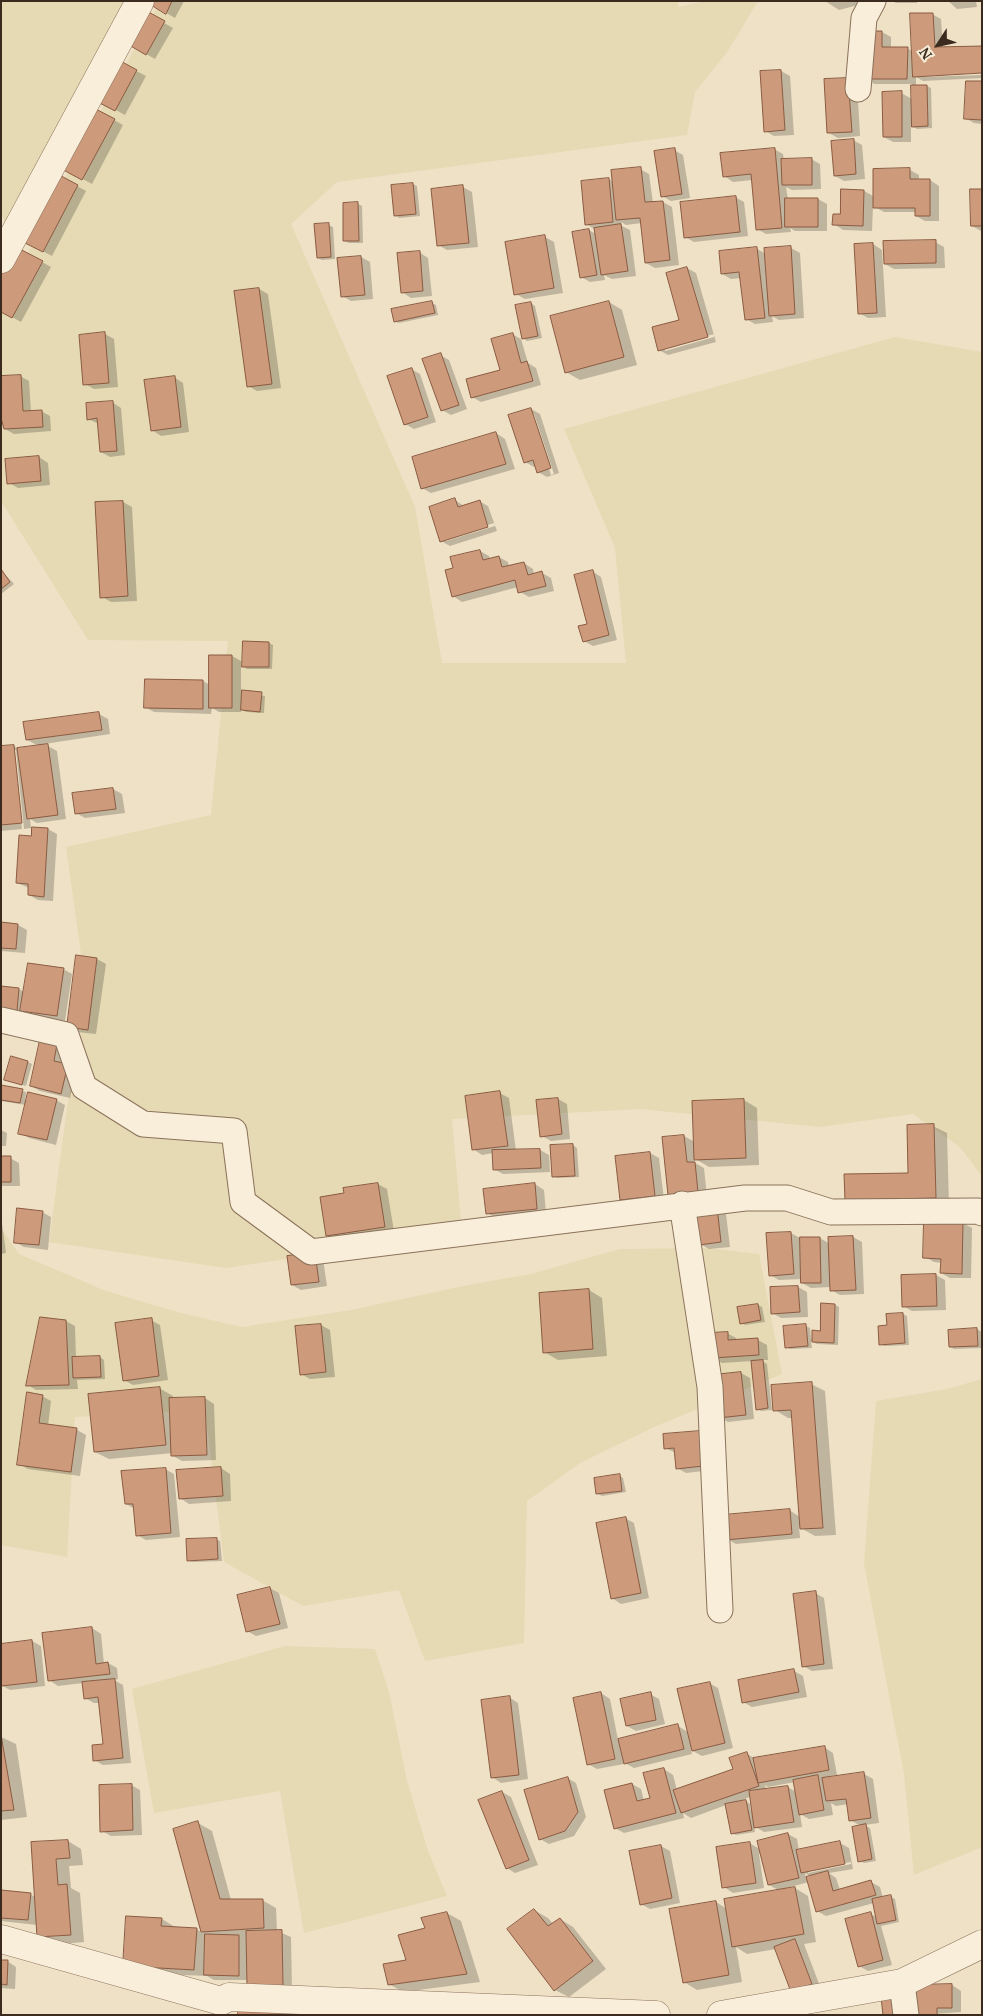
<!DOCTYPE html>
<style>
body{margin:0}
#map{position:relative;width:983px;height:2016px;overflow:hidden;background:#efe1c6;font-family:"PT Serif",serif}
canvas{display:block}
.frame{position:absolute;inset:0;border:2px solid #3b2b1f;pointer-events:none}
.north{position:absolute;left:913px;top:20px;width:50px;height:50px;-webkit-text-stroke:4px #f6ebd6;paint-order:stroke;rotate:235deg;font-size:14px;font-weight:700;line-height:20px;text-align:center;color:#3b2b1f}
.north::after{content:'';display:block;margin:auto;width:18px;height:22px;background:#3b2b1f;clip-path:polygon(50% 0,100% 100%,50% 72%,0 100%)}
</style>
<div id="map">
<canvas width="983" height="2016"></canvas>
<div class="frame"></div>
<div class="north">N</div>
</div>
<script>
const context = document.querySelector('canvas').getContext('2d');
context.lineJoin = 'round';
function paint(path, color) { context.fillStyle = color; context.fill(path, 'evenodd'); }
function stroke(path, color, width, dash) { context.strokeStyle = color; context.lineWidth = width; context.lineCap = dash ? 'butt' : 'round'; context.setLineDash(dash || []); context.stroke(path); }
paint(new Path2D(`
 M1,1H130L8,227L1,214Z
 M160,1H678V7L706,1H758L728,51L695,92L687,135L337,182L291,224L415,507L442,663H626L615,548L564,429L895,337L982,352V1176L960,1147L913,1114L820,1127L640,1109L452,1119L462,1233L226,1268L49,1242L67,1108L87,996L66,847L211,815L228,641L88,640L1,501V311L52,202Z
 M1,1228L19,1254L106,1291L181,1313L242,1327L351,1310L468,1285L531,1274L620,1249L708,1248L759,1254L782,1374L654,1427L580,1463L527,1501L524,1643L425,1661L399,1590L303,1606L224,1562L205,1410L75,1417L67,1557L1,1545Z
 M982,1379V1847L914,1875L904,1774L864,1564L876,1401L947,1389Z
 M285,1646L375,1649L389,1692L407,1781L428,1851L447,1896L304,1933L280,1791L154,1813L132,1689Z`), '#e5dab3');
paint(new Path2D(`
 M146,1H184L175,18Z
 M825,1H863L862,4L839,10Z
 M892,1H917V3H896Z
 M948,1H976L977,7L957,9Z
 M143,11L173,28L155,59L125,42Z
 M932,14L941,19L943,48L921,77L982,75V78L923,81L916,77V86H927L931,88L932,128L917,129L911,125V142H893L884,137L901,93L912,99V84H874L866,78V32H882L891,37V48H907L913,52Z
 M115,60L146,76L125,115L94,98Z
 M781,71L790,76L794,135L774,136L765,131Z
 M982,83V124L974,123L965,118Z
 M857,84L860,136L838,138L829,133Z
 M89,106L123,125L92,184L57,165Z
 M853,140L862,145L865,179L844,181L835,176Z
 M774,149L783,154L784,160L811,159L820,164L821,189L792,190L786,187L788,199H818L827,204V231H795L790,228L791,232L766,234L757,229L752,180L733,182L724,176Z
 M674,150L683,155L690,198L671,201L662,196Z
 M640,169L649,174L653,203L663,202L672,207L679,265L655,268L646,263L642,223L626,225L621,222L622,226L630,230L636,276L612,279L604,275L605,280L590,282L581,277L589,230L597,235L596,230L586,224L609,179L613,182Z
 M874,170H910L919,175V180H930L939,186V221H925L916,216V212H884L873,206L872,231L843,230L834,224L841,215L842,190L864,191L875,197Z
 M413,184L417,186L420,216L399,218L395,215Z
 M77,186L86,191L52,256L27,243Z
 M463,187L472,192L478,247L447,250L438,245Z
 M982,190V231H981L972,226Z
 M735,197L744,202L748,236L694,242L685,237Z
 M358,204L362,206L363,243H349L345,241Z
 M328,225L333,227L335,259L322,260L318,258Z
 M545,237L554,242L563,293L525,299L516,294Z
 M935,242L944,247L945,268L894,269L885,264Z
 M873,244L882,250L886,317L868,318L859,313Z
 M791,248L800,253L804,318L779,320L772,316L773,322L755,324L746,319L741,278L731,279L722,274L757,249L766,254Z
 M419,252L428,258L432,296L411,298L402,292Z
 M361,257L370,262L373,299L351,301L342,296Z
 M42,262L51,267L21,322L1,311Z
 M687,268L696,273L716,342L668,355L659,350L681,321L667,274ZM714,334V337L665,351V348Z
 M259,289L268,294L281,388L257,391L248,386Z
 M609,302L622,310L637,365L580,380L566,372Z
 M432,303L436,305L438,315L399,323L395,321Z
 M531,303L535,306L542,338L527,341L523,338Z
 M105,334L114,339L118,387L94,389L85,384Z
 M512,334L521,339L528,363L536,368L541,385L481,402L472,397L501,371Z
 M440,355L449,360L467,409L451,415L442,410Z
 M411,369L420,374L436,422L414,429L405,424Z
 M20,376L29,381L31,412L41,411L50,416L51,431L14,434L5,429V423H1V386Z
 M174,377L183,383L189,432L161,436L152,430Z
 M112,402L121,408L125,455L110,457L101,452L99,424L88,419Z
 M531,409L540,414L559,473L547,477L538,472L537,466L534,467L525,462ZM532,414H534L554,474L551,475Z
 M496,433L505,439L515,469L431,493L422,488Z
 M39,457L48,463L50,485L18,488L9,483Z
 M455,500L464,506L479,501L488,506L497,531L450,546L441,541ZM494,523L495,526L446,541V539Z
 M123,502L132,507L137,601L111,602L102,597Z
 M480,551L489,556L490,560L499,557L508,562L509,567L524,563L533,569L534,574L542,573L551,578L554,591L529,597L520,592L518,587L462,602L453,596L454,569Z
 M1,570L14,584L1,594Z
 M592,571L601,577L617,640L593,646L584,641L588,625Z
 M244,642L269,643L273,645L272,669H247L243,666Z
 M232,656L241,661V692L265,696L264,713L246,712L241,709V712H219L212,708L211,714L154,712L145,707L203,681L210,685Z
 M99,714L108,719L110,734L44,744L57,751L66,819L37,823L30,819L31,828L24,829L16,750H13L22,829L1,831V747L14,746L18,749L39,746L27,740Z
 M113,789L122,794L125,813L85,818L76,813Z
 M48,829L57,834L53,901L38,900L29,895V888L17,883L33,837Z
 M1,923L18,925L27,930L25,953L1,951Z
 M97,959L106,964L96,1034L77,1032L68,1026Z
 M63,969L72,974L65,1021L26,1013V1015L1,1013V987L19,989L24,992Z
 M57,1045L76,1070L70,1098L40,1091L31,1086Z
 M28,1062L32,1064L26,1086L5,1079Z
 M1,1087L26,1092L25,1101L56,1100L65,1105L56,1145L29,1138L20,1133L26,1105L1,1101Z
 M500,1093L509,1098L516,1151L540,1150L549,1155L550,1172L503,1174L494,1169L493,1153L482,1155L473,1149Z
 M558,1099L567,1104L570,1139L551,1141L542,1136Z
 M744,1100L757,1108L759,1165L709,1167L694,1158L695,1163L704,1168L707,1197L678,1199L684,1136L695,1142Z
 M933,1126L947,1133L949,1205L846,1200L909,1174Z
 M1,1130L7,1133L6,1146H1Z
 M573,1145L577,1148L579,1177L557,1178L553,1176L551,1146Z
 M650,1153L659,1158L664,1200L630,1204L621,1199Z
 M1,1158H10L19,1163L20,1186H1Z
 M378,1184L387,1189L394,1231L336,1240L327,1235L345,1194Z
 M535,1184L544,1190L546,1213L496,1218L487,1213Z
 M717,1209L726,1214L730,1247L709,1249L700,1244Z
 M42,1212L51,1217L48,1250L24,1247L15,1242Z
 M1,1215L6,1253L1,1254Z
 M963,1223L972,1228L971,1278H950L941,1273L942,1263L934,1262L925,1257Z
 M791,1233L800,1238H820L830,1244L853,1237L862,1242L864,1294L840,1295L831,1290V1287L811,1288L802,1283V1279L779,1280L770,1275L768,1234Z
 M289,1257L323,1259L327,1286L301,1290L292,1285Z
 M936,1275L945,1280L946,1310L912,1311L903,1306Z
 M798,1287L807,1292L808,1317L781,1318L772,1313Z
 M589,1290L602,1298L607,1356L558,1360L544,1352Z
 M758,1305L762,1307L765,1322L745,1325L741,1323Z
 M835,1305L839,1307L838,1345L817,1344L811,1341L812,1348L790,1349L786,1347L806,1326L810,1328L811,1339L821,1332Z
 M903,1314L907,1316L909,1345L884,1346L880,1344L888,1326Z
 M151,1320L160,1325L168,1380L133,1385L124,1380Z
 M66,1321L75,1326L76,1358L100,1357L104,1360L105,1379L77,1380L78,1389L36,1390L28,1385Z
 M321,1325L330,1330L335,1377L310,1379L301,1374Z
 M977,1329L982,1332V1348L954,1349L950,1347Z
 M727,1333L736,1338V1341L758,1340L767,1345L768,1360H761L767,1364L772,1410L761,1411L757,1409L752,1361L722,1363L713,1358Z
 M741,1373L750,1378L754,1419L728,1422L719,1417Z
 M811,1384L825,1391L836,1535L815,1536L799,1527L800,1538L736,1544L727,1539L789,1510L800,1517L793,1418H788L775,1410Z
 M159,1388L173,1396V1399L205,1398L214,1404L216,1460L182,1461L173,1456V1453L109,1459L95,1452Z
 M42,1396L51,1401L48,1426L77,1430L86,1435L80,1476L28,1469L19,1464Z
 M708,1437L712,1470L686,1473L677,1468L676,1453L665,1448Z
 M221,1468L230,1474L231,1501L189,1504L180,1498Z
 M165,1469L174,1474L180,1537L146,1540L137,1535L135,1509L126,1504Z
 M619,1475L623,1478L626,1492L602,1496L598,1494Z
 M625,1518L634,1523L649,1598L621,1604L612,1598Z
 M216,1539L220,1541L222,1561L192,1562L188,1560Z
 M270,1588L279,1593L288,1628L256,1636L247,1631L238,1596Z
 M815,1593L824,1598L833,1669L812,1671L803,1666Z
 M92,1628L101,1634L104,1664L108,1663L117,1668L118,1679L114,1680L123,1685L131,1763L103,1765L94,1760L104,1745L100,1703H94L85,1698L83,1683L58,1686L49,1680Z
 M32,1641L41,1646L45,1686L10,1690L1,1685Z
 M794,1671L803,1676L807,1697L752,1707L743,1702Z
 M709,1683L718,1688L733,1748L702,1756L691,1750L692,1754L634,1768L623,1762L624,1764L597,1769L588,1764L601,1693L610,1699L618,1740L678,1726L688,1732Z
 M650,1694L659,1699L665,1724L636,1731L627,1726Z
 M509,1697L518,1703L528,1779L501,1783L492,1777Z
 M1,1737L16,1744L27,1817L1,1820Z
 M824,1747L833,1753L837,1775L830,1776L831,1778L864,1774L873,1779L879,1823L864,1825L870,1828L876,1861L864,1863L860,1861L861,1826L850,1820L848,1804L836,1806L831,1803L833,1815L809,1819L800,1814L802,1827L764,1832L754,1826L755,1832L736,1835L732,1833L726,1805L691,1818L683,1813L684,1818L624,1833L615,1828L632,1784L641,1789L644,1801L651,1799L664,1769L673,1775L677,1790L735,1770L747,1754L756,1759ZM795,1782L796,1792L788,1787L766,1790L765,1785L768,1787ZM751,1796L753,1812H751L750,1804L746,1801L737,1803Z
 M567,1778L576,1783L586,1817L574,1836L549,1844L540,1839Z
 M131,1785L140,1790L142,1835L111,1836L102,1831Z
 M502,1792L511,1797L538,1865L515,1873L507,1868Z
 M198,1823L212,1831L231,1900H262L276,1908L277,1931L291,1937L292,1990L248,1980H214L207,1976L138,1973L162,1919L175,1927L196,1929L203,1933L174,1830Z
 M788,1834L797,1839L799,1851L840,1843L849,1848L853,1869L829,1873L836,1878L840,1890L871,1882L880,1887L883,1898L891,1897L895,1899L899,1922L881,1926L892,1965L868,1971L859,1966L870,1914L877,1917L874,1903L826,1916L817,1911L809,1882L786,1888L787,1890L795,1888L808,1896L816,1942L804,1944L821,1989L801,1996L776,1949L747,1954L736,1947L742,1982L697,1990L684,1982L716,1902L727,1909L780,1891L769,1885L761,1853L759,1854L764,1888L733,1893L724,1887L749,1843L760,1849ZM851,1862V1864L808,1873V1870ZM805,1873L812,1877L806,1879Z
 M68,1841L81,1849L83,1865L69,1866L71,1888L80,1893L84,1942L52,1945L38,1937L37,1925L1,1921V1891L30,1894L35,1897L32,1843Z
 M661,1846L670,1851L680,1903L650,1909L641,1904Z
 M534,1910L548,1918L553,1924L560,1919L573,1927L606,1969L569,1997L555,1990Z
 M447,1913L461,1921L480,1982L403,1992L389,1984L408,1961L427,1929Z
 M1,1961H7L16,1967L15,1989L1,1988Z
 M952,1985L961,1991V2012L917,2015Z`), '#0003');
const building = new Path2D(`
 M145,1H172L166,14Z
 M143,9L165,21L146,55L124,42Z
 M910,13H933L935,47L982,46V73L913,77Z
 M864,31H882V47H908L907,79H864Z
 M115,58L137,70L115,111L92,99Z
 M781,70L785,130L764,132L760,71Z
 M848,78L852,132L827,133L824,79Z
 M966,81H982V120L964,119Z
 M911,85H927L928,126L912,127Z
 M902,91V137H883L882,92Z
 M88,105L115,119L82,180L56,166Z
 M854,139L856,174L834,176L831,141Z
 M675,148L682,194L661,197L654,151Z
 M775,148L782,228L756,230L751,174L723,177L720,153Z
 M812,158V185H782L781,159Z
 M641,167L645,202L663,201L670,260L645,263L640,218L616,220L611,170Z
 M910,168V179H930V216H915V208H873V169Z
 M52,171L78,185L43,252L17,239Z
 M609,178L613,222L585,225L581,181Z
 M413,183L416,214L394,216L391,185Z
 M463,185L469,243L437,246L431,189Z
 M841,189L864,190L863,226L832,225L833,214H840Z
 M970,189H982V226H971Z
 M736,196L740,232L684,238L680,202Z
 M785,198H818V227H785Z
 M358,202L359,241H343V203Z
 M329,223L331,257L317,258L314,224Z
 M621,224L628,271L601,275L594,228Z
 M589,229L597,275L580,278L572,232Z
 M545,235L554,288L514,295L505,242Z
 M936,240V263L884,264L883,241Z
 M873,243L877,313L858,314L854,244Z
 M12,245L43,261L12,318L1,312V267Z
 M791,246L795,314L769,316L764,248Z
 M757,247L765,318L745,320L739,272L721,274L719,251Z
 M420,251L423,291L401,293L397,253Z
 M361,256L365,295L341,297L337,258Z
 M687,267L708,337L658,351L652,327L679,320L666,273Z
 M259,288L272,384L247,387L234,291Z
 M432,301L435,313L394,322L391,309Z
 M609,301L624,357L565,373L550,316Z
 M531,302L538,336L522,339L515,305Z
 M105,332L109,383L83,385L79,335Z
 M513,333L521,363L527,361L533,381L471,398L466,379L500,370L491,339Z
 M441,353L459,405L441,411L422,359Z
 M412,368L428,417L404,425L387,376Z
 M21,375L23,411L42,410L43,427L4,429L1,418V376Z
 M175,376L181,427L151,431L144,380Z
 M113,401L117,451L100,452L97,418L87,420L86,403Z
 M531,408L551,468L537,473L533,460L524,463L508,415Z
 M496,432L506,464L421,489L412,457Z
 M39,456L41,481L7,484L5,459Z
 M455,498L458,507L480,500L488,527L440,542L429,507Z
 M123,501L128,596L100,598L95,502Z
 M480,550L483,560L499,556L502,567L524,562L528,575L542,571L546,586L518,593L515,580L452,597L445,570L453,568L450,557Z
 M1,569L10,582L1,589Z
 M593,570L609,635L583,642L578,626L587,624L574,575Z
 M243,641L269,642V667H242Z
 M209,655H232V708H209Z
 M145,679L203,680V709L144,708Z
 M242,690L262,692L260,712L241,710Z
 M99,712L102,730L26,740L23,722Z
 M48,744L58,815L27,819L17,748Z
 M14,745L22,823L1,825V746Z
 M113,788L116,809L75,814L72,793Z
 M32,827L48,828L44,897L28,895V884L16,883L19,835L31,836Z
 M1,922L18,924L16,949L1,948Z
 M76,955L97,958L88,1030L67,1027Z
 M28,963L64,968L57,1016L20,1011Z
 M1,986L19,988L17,1011L1,1009Z
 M40,1040L57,1044L54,1061L68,1064L61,1094L30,1086Z
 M11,1056L28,1061L22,1085L4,1080Z
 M1,1085L23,1089L20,1103L1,1100Z
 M500,1091L508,1146L472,1150L465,1096Z
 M28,1092L57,1099L47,1140L18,1134Z
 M558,1098L562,1134L540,1137L536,1100Z
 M744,1099L746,1158L694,1160L692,1101Z
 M934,1124L936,1198L845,1200L844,1174L908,1173L907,1125Z
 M684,1135L687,1162H695L698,1192L668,1195L662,1137Z
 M573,1144L575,1176L552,1177L550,1145Z
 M540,1149L541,1168L493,1170L492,1150Z
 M650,1152L655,1196L620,1200L615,1156Z
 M1,1156H11V1182H1Z
 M378,1183L385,1227L326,1236L320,1197L344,1193L343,1188Z
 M535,1183L537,1209L486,1214L483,1189Z
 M717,1207L721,1242L699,1245L695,1210Z
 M17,1208L43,1211L39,1245L14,1243Z
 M924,1221L963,1222L962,1274L940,1273L941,1259L923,1258Z
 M791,1232L794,1274L769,1276L766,1233Z
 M853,1236L856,1290L830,1291L828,1237Z
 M800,1237H820L821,1283H801Z
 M315,1253L319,1282L291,1285L287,1256Z
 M936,1274L937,1306L902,1307L901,1275Z
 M798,1286L800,1312L771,1314L770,1287Z
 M589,1289L593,1349L543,1353L539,1293Z
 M821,1303L835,1304L834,1343L812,1342V1330L820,1331Z
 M758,1304L761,1320L740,1324L737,1307Z
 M903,1313L905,1343L879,1345L878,1326L887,1325L886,1314Z
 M40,1317L66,1320L69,1385L26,1386Z
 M152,1318L159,1376L123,1381L115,1323Z
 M321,1324L326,1372L300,1375L295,1326Z
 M806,1324L808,1346L785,1348L783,1326Z
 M977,1328L978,1346L949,1347L948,1330Z
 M728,1332V1340L758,1338L759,1355L712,1358L710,1333Z
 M100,1356L101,1377L73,1378L72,1357Z
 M763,1360L768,1408L756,1410L751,1361Z
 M741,1372L746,1415L718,1418L713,1375Z
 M812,1382L823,1528L800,1529L791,1410L773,1411L771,1385Z
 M160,1387L166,1445L94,1452L88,1394Z
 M27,1392L43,1395L39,1423L77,1428L71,1472L17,1465Z
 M205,1397L207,1455L171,1456L169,1398Z
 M700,1431L703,1466L676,1469L674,1448L664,1449L663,1434Z
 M221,1467L223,1496L179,1499L176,1470Z
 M166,1468L171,1533L136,1536L133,1504H125L121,1471Z
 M620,1474L622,1491L596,1494L594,1478Z
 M790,1509L792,1534L725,1540L723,1515Z
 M626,1517L641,1593L611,1599L596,1523Z
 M217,1538L218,1559L187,1561L186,1539Z
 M270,1587L280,1624L246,1632L237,1595Z
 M816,1591L824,1664L802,1667L793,1594Z
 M92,1627L96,1664L108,1662L110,1674L48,1681L42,1633Z
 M32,1640L37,1682L1,1686V1644Z
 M794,1669L799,1692L742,1703L738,1680Z
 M115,1679L123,1758L93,1761L92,1745L103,1744L98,1697L84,1699L82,1682Z
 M710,1682L725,1743L692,1751L677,1689Z
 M601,1692L615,1759L587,1765L573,1698Z
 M651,1692L656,1720L626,1726L620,1699Z
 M510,1696L519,1775L491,1778L481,1700Z
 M678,1724L684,1749L624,1764L618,1739Z
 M1,1735L14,1810L1,1811Z
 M825,1746L829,1770L758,1783L753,1758Z
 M747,1752L759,1786L681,1813L673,1790L733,1769L729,1758Z
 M664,1768L676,1813L614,1829L604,1790L632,1783L637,1801L650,1798L643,1773Z
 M864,1772L871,1818L849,1821L846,1799L826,1801L822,1778Z
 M818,1775L824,1810L799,1815L793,1780Z
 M568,1777L578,1812L565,1831L539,1840L524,1790Z
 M132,1784L133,1830L100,1832L99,1785Z
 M788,1786L794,1822L754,1828L749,1791Z
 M502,1791L529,1860L506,1869L478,1800Z
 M746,1800L752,1830L731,1834L725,1804Z
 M198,1821L220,1899H263L264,1928L201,1932L173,1829Z
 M866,1824L872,1859L858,1862L852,1827Z
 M788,1833L799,1878L768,1885L757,1841Z
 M68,1840L70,1858L56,1859L58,1885L67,1884L71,1935L37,1937L31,1842Z
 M840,1841L845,1864L801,1873L796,1850Z
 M750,1842L756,1883L722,1888L716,1847Z
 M661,1845L672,1898L640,1905L629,1851Z
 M828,1871L833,1891L871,1880L876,1895L816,1912L806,1877Z
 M795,1887L804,1934L732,1947L724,1899Z
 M1,1890L31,1893L28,1920L1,1918Z
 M891,1895L896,1920L877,1924L872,1899Z
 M716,1901L729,1975L683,1983L669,1909Z
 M534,1909L548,1926L560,1918L593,1961L554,1991L507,1929Z
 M447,1912L467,1974L388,1985L383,1964L406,1960L398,1935L425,1928L421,1918Z
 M871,1912L883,1960L858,1967L845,1919Z
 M126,1916L162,1918L161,1926L197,1928L194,1970L123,1966Z
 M282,1930L283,1986H247L246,1931Z
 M205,1934L239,1935V1976L204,1975Z
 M795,1939L812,1984L791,1992L774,1947Z
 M1,1960H8L7,1985L1,1984Z
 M952,1984V2008H937V2015H916V1985Z
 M898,1986L901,2015H883L880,1988Z
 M239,2001L345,2015H238Z`);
paint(building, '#cd9a7c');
stroke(building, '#8a5b41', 1);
const minor = new Path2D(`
 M858,89L864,18L873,1
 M1,1020L66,1035L84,1087L143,1124L234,1131L243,1202L311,1252L745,1198H787L831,1212L978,1211L982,1213
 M682,1204L710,1387L720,1610
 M902,1983L906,2015`);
const tertiary = new Path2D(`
 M1,259L140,1
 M1,1939L221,2001L229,1997L656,2015
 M721,2015L902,1983L982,1944`);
stroke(minor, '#8b725b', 27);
stroke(tertiary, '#8b725b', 29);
stroke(minor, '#f9eeda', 25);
stroke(tertiary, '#f9eeda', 28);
</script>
